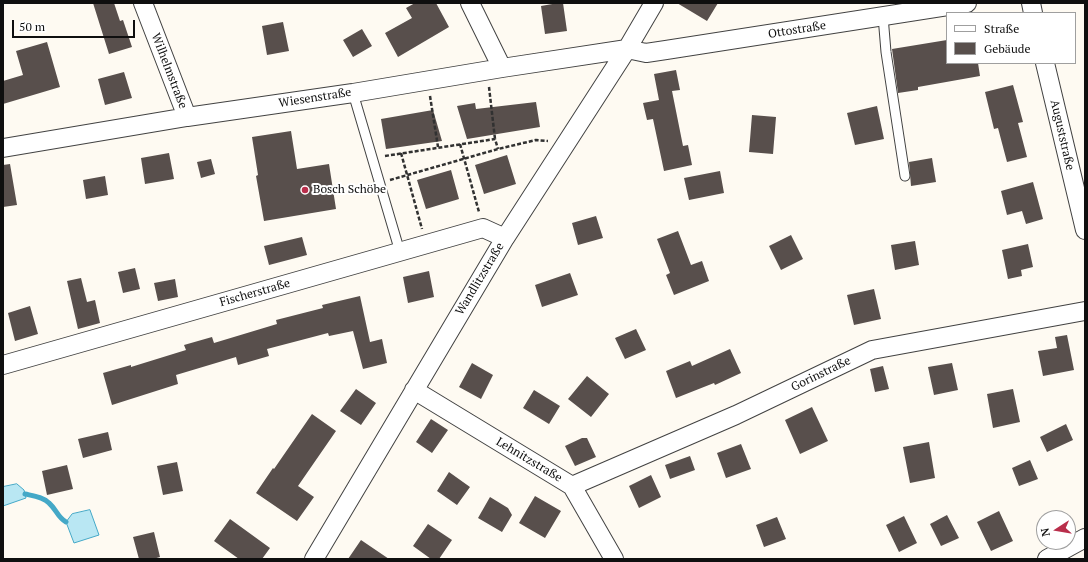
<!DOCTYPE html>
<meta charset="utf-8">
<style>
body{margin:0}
#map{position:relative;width:1088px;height:562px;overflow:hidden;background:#fefaf2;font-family:"PT Serif",serif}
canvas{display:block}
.frame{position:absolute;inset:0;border:4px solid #0f0f0f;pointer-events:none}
.legend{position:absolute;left:946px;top:12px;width:130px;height:52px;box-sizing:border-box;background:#fff;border:1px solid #9f9f9f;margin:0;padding:5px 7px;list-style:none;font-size:12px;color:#0f0f0f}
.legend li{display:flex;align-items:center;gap:8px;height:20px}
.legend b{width:20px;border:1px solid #9f9f9f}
.north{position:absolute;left:1036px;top:510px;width:40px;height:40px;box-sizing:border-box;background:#fff;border:1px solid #9f9f9f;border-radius:50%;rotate:258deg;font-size:11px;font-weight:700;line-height:16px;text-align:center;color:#0f0f0f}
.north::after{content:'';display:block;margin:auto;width:14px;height:18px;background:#b92e4b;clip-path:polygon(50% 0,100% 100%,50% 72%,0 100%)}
.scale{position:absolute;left:12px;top:20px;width:123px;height:18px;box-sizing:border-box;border:2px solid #0f0f0f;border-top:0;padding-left:5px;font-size:12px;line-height:14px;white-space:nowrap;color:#0f0f0f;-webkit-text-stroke:3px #fff;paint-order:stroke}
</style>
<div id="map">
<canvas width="1088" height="562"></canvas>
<div class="frame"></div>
<ul class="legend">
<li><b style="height:5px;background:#fff"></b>Straße</li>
<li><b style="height:11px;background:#584f4c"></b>Gebäude</li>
</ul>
<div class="north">N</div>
<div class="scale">50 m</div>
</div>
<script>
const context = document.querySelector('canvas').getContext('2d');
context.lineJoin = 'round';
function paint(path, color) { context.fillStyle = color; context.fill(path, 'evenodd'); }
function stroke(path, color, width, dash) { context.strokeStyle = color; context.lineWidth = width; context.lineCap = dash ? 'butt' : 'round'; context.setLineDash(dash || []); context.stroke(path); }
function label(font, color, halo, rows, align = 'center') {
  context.font = font + ' "PT Serif",serif'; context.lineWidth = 4; context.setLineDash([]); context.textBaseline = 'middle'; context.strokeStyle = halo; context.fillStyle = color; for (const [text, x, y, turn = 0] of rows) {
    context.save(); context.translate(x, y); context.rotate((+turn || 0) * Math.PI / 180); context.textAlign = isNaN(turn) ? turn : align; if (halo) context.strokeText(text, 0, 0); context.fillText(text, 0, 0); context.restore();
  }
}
const water = new Path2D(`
 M17,484L24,490L26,498L3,506V487Z
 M90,510L99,535L74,543L66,522L72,514Z`);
paint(water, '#b9e7f3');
stroke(water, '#44a8c7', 1);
stroke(new Path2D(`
 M25,494C34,496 43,497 49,503C56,509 58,518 66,522`), '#44a8c7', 5);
paint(new Path2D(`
 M93,3H114L120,21L123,20L132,47L109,54Z
 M415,3H436L449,27L398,57L385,33L412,18L406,8Z
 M558,3H563L567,31L545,34L541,6Z
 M677,3H718L707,21Z
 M283,22L289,51L267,55L262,26Z
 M362,29L372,46L353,57L343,40Z
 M947,40V63H978L980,76L918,87V90L898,93L892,49Z
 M47,42L60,87L3,104V81L23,75L16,51Z
 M676,70L680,90L672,91L683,146L688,145L692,165L664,171L653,119L647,120L643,103L659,100L654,74Z
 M124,72L132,98L105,105L98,79Z
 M1013,85L1023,122L1018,123L1027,157L1007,162L998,128L994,129L985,92Z
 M536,102L540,127L467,139L457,106L475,103L476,109Z
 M877,106L884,139L855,145L847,113Z
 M433,110L442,141L386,149L381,119Z
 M752,115L776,117L773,154L749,152Z
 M291,131L297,169L329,164L336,209L264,221L256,176L258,175L252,137Z
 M169,153L174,179L145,184L141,158Z
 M507,155L516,184L484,194L475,165Z
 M932,158L936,182L911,186L909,162Z
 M211,159L215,174L201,178L197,162Z
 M10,164L17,205L3,207V165Z
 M451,170L459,199L426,209L417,180Z
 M720,171L724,193L689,200L684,178Z
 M105,176L108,195L86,199L83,180Z
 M1033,182L1043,219L1026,224L1022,211L1007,215L1001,191Z
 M596,216L603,238L578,245L572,223Z
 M678,231L691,265L702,261L709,281L674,295L666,275L670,273L657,239Z
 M791,235L803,259L781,270L769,246Z
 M302,237L307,255L269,265L264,246Z
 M915,241L919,265L895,270L891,245Z
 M1028,244L1033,267L1021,270L1022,276L1008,279L1002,250Z
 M135,268L140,289L123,293L118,272Z
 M429,271L434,297L408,303L403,277Z
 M570,273L578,295L542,307L535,285Z
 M81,278L87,302L95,300L100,323L78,329L67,281Z
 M175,279L178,297L158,301L154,283Z
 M874,289L881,319L854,325L847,295Z
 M360,296L370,342L382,339L387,363L363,369L353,331L329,336L328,333L267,349L269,356L238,365L236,357L176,375L178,384L112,405L103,373L131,365V367L186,350L184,345L212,337L214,343L277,324L276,320L323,308L322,305Z
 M30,306L38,334L15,341L8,313Z
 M636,329L646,350L625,359L615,338Z
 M1067,335L1074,370L1043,376L1038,351L1057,348L1055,337Z
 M730,349L741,373L715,385L714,383L676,398L666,371L690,361L692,366Z
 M472,363L493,375L481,399L459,387Z
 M952,363L958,390L934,395L928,367Z
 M883,366L889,389L875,392L870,369Z
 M587,376L609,394L591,417L568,399Z
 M356,389L376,403L361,425L340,411Z
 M1013,389L1020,422L993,428L987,394Z
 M534,390L560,406L549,424L523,408Z
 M812,407L828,441L800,454L785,420Z
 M312,414L336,431L298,486L314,497L297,521L256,493L273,468L274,469Z
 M431,419L448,430L432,453L416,442Z
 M1066,424L1073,440L1047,452L1040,437Z
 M108,432L112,450L83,458L78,439Z
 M582,438H587L596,457L575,466L565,446Z
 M929,442L935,478L910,483L903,447Z
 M741,444L751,469L726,478L717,453Z
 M690,456L695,470L670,479L665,465Z
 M1030,460L1038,479L1019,486L1012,468Z
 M177,462L183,491L163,495L157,466Z
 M67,465L73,489L47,495L42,471Z
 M449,472L470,487L457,505L437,491Z
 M651,475L661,497L639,508L629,486Z
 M535,496L561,511L545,538L519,523Z
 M490,497L508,508L512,515L502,532L478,518Z
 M999,511L1013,541L991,551L977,522Z
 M947,515L959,538L941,546L930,524Z
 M904,516L917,543L899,552L886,525Z
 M777,517L786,539L764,547L756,525Z
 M230,519L270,548L262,559H239L214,541Z
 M428,524L452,540L439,559H431L413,546Z
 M154,532L160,557L153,559H139L133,537Z
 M361,540L389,559H348Z`), '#584f4c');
const service = new Path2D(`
 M883,16L886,52L905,176
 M353,93L400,252`);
const minor = new Path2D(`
 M143,3L187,117
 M470,3L502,68
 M1031,3L1033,13
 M1045,63L1085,230
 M3,148L187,117L353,93L502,68L627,49L646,53L666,50L967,3
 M3,365L483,228L505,238
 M414,390L572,486L614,559
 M572,486L736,415L872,350L1085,311
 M314,559L505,238L627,49L654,3
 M1047,559L1085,538`);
stroke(service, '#424242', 11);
stroke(minor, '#424242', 20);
stroke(new Path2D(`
 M489,87L495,139
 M430,96L438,147
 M460,144L479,212
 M401,153L422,229
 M385,156L495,139L498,149
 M390,180L498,149L536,140L548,141`), '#313131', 2.5, [4, 2]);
stroke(service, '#fff', 9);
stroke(minor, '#fff', 18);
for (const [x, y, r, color] of [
 [305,190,4,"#b92e4b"]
]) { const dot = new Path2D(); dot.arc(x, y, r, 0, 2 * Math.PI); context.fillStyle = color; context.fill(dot); stroke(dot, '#fff', 1.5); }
label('12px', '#0f0f0f', '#fff', [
 ["Ottostraße",797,30,-9],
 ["Wilhelmstraße",169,71,69],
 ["Wiesenstraße",315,98,-9],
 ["Auguststraße",1062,135,77],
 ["Wandlitzstraße",480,279,-59],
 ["Fischerstraße",255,293,-16],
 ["Gorinstraße",821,374,-26],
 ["Lehnitzstraße",529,460,31]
]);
label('12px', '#0f0f0f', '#fff', [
 ["Bosch Schöbe",313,190]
], 'left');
</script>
